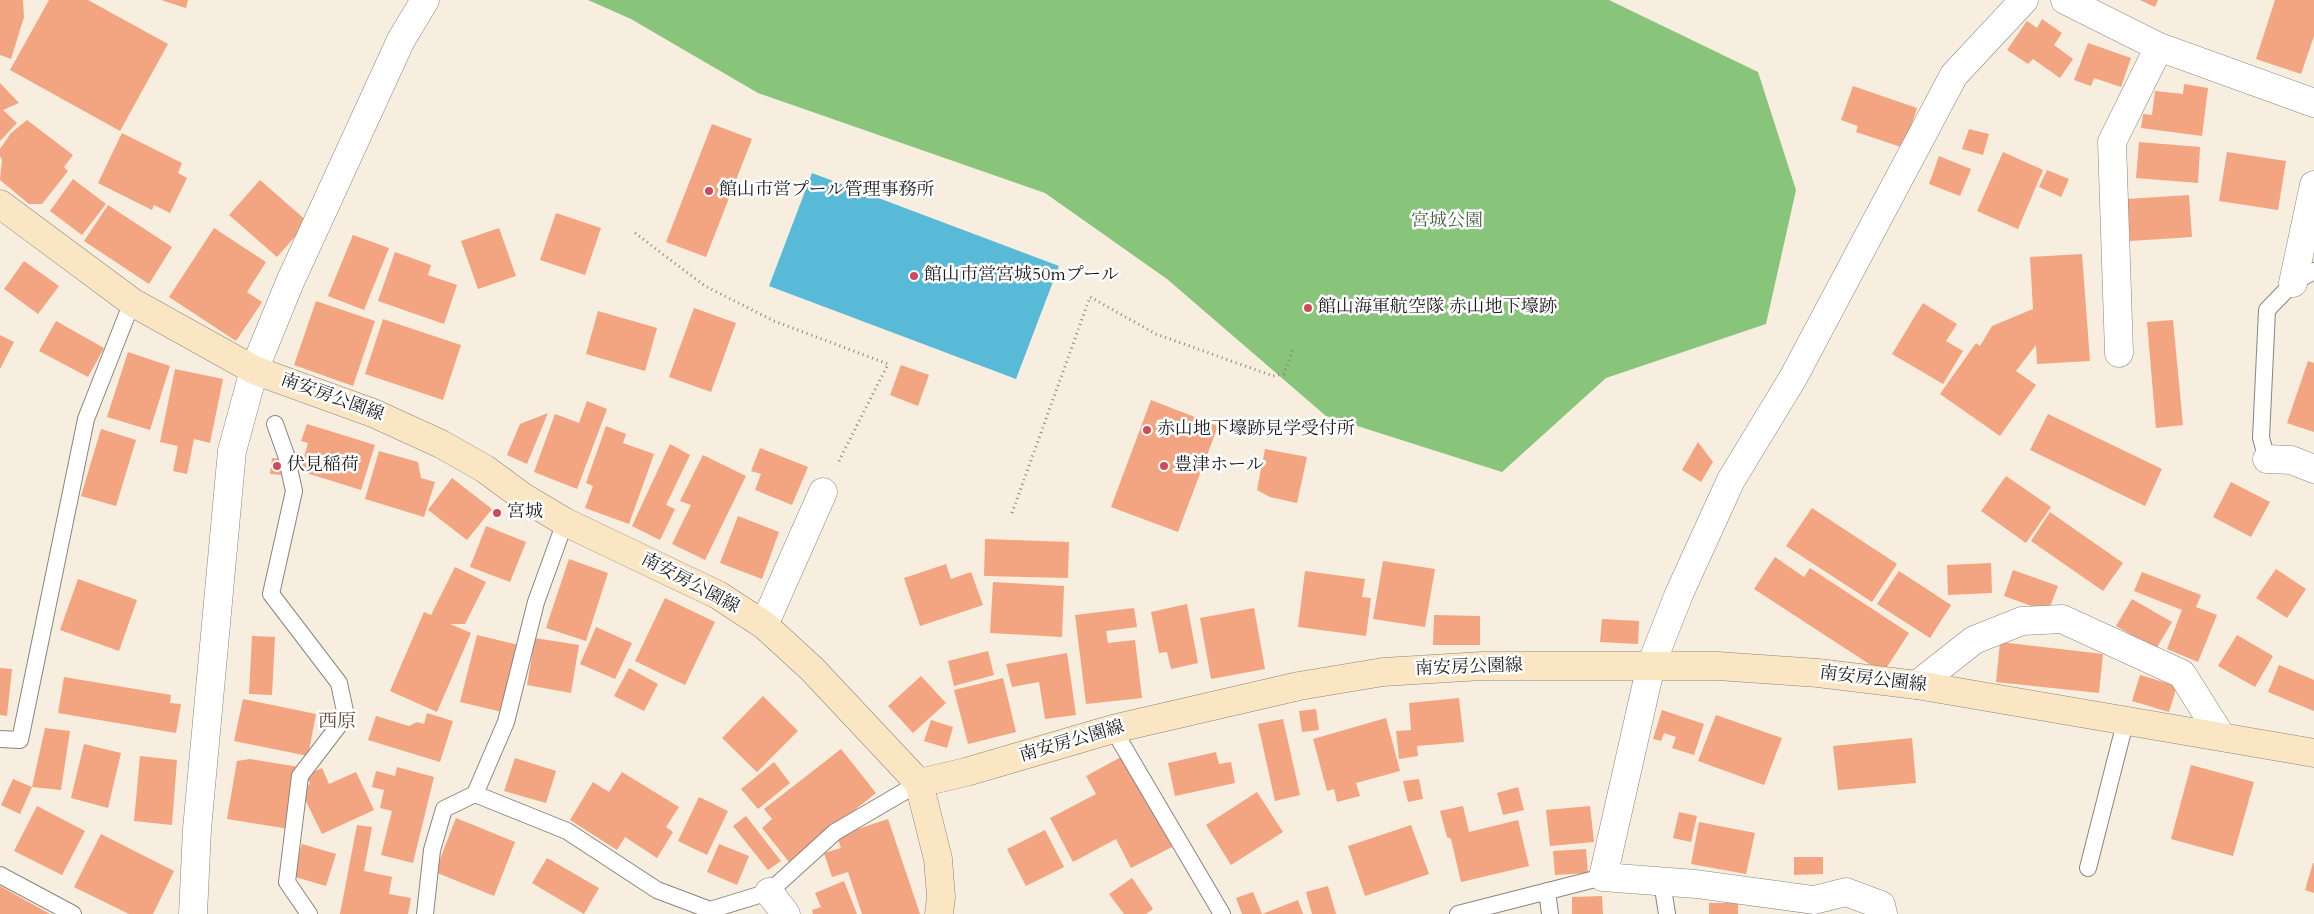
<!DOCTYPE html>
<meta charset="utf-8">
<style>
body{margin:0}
canvas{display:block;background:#f8eedf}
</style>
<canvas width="2314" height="914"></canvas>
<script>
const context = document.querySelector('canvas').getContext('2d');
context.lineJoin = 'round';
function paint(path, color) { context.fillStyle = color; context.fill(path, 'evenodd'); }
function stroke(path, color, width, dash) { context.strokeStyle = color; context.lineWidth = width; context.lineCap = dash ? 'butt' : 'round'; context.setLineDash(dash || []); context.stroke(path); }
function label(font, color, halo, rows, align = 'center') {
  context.font = font + ' Cardo,"Noto Serif JP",serif'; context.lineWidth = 5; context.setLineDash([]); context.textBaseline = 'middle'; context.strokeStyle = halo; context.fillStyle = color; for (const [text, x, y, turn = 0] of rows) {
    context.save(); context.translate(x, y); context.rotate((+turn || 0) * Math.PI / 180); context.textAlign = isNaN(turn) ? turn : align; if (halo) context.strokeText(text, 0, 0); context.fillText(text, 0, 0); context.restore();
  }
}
paint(new Path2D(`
 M588,0H1609L1758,72L1796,190L1766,324L1606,378L1502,472L1326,416L1167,279L1045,193L758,93L631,19Z`), '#88c47a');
paint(new Path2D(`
 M812,173L1059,266L1016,379L769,286Z`), '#59bad8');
paint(new Path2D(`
 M0,0H23L24,17L11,59L0,55Z
 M49,0H88L168,44L120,131L10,70Z
 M161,0H188L186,8Z
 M2140,0H2158L2155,7Z
 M2275,0H2314V36L2301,74L2256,59Z
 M2042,19L2062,33L2054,45L2073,59L2060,78L2033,59L2028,64L2007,50L2027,21L2037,28Z
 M2088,43L2131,58L2121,87L2094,78L2091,86L2074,80Z
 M0,83L19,103L3,110L17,123L0,141Z
 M2184,84L2208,88L2202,136L2141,128L2143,114L2152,115L2155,91L2183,94Z
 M1853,86L1917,108L1904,148L1856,132L1858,126L1841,120Z
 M27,120L73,155L64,167L68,171L42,204H29L0,180L2,160L0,156V149L11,133Z
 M712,124L752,139L706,257L666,242Z
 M1969,129L1989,134L1983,155L1962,149Z
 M122,133L182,163L178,173L187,178L170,213L154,205L152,210L98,183Z
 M2139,142L2200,147L2198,183L2136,178Z
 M2003,152L2043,170L2018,229L1977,211Z
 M2227,152L2286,161L2278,210L2219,201Z
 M1939,156L1971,169L1960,196L1929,184Z
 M2047,170L2069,179L2061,197L2039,187Z
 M73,179L106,204L82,235L50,211Z
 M260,180L308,222L277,257L229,215Z
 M2189,195L2192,237L2130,241L2127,199Z
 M108,205L172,247L149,284L84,241Z
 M556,213L601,228L585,275L540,260Z
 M214,228L266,262L247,292L262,302L236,341L169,297Z
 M499,228L516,276L478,289L461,241Z
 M353,235L389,248L364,310L328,296Z
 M395,252L431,265L428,275L457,285L444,324L378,301Z
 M2082,254L2090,361L2037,364L2036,345L2016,371L2036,385L2000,436L1940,394L1976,343L1980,346L1992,326L2033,309L2030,257Z
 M24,261L59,286L38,314L4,289Z
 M316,301L375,321L353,386L294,365Z
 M1923,303L1957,324L1946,341L1963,351L1943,384L1892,354Z
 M694,308L736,323L711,392L669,377Z
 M598,311L657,328L645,371L586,354Z
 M383,319L461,345L443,400L365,374Z
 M2173,320L2183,425L2156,428L2147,322Z
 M56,321L104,348L88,377L39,351Z
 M0,335L14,342L0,369Z
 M128,352L170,366L150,430L107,417Z
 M2308,361L2314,363V432L2287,423Z
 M901,365L929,375L918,406L890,395Z
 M175,369L223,379L210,443L194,439L187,474L173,471L178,446L160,442Z
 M1151,400L1218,426L1178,532L1111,507Z
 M587,401L607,409L577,489L534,472L555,414L579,423Z
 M548,413L527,464L507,455L520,424Z
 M2048,414L2162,469L2145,506L2030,450Z
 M307,424L375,445L361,490L300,471L308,443L301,441Z
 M606,426L626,434L623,443L654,454L629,524L585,508L593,486L586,483Z
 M101,429L136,440L116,506L81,496Z
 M1698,442L1713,462L1701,482L1682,470Z
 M670,444L690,455L666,505L675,509L660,540L632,526Z
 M760,448L808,467L792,505L755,490L761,474L751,471Z
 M1265,449L1307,457L1297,503L1270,497L1257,490Z
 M379,451L418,462L421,478L435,482L424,517L365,499Z
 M703,455L746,476L705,560L672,544L691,505L680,501Z
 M272,458L283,459L281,475L270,474Z
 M2006,476L2051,507L2026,543L1981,511Z
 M452,478L492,509L467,540L428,510Z
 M2231,482L2270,502L2251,537L2213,517Z
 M1812,508L1897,564L1872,602L1786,546Z
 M2050,512L2123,563L2103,591L2031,541Z
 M738,516L779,532L762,579L720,563Z
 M486,526L526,542L510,582L470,567Z
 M985,539L1069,542L1068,578L984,576Z
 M1775,557L1804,577L1810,568L1909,633L1883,673L1754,589Z
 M569,559L608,573L586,641L546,628Z
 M1383,561L1435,569L1425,627L1373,619Z
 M1991,563L1992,593L1948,595L1947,565Z
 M946,564L951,579L971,572L983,605L920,626L904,578Z
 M455,567L486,582L465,624H450L471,633L437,712L390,691L424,612L431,615Z
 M2276,569L2306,589L2287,618L2256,598Z
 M2013,570L2058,586L2048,612L2004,596Z
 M1305,571L1365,579L1362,597L1371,598L1366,636L1298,627Z
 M1899,571L1951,605L1930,638L1877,604Z
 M2142,572L2201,595L2196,607L2217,615L2198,662L2167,649L2182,610L2134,591Z
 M78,579L137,600L119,651L60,630Z
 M993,582L1064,586L1062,637L990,633Z
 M665,598L715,622L685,685L635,661Z
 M2132,599L2172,622L2156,649L2116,626Z
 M1187,604L1198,663L1171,669L1167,652L1159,653L1151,612Z
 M1134,608L1137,627L1106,631L1108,643L1135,640L1142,698L1086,704L1075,615Z
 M1254,608L1265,669L1211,679L1200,618Z
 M1434,615L1480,616V645H1433Z
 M1602,619L1639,621L1638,644L1600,642Z
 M596,627L632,643L615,679L580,664Z
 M477,635L519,645L502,712L460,702Z
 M2237,635L2273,656L2255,687L2218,666Z
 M252,636L275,637L272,695L249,694Z
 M535,638L579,645L571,693L527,685Z
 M2000,642L2103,654L2099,693L1996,682Z
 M988,651L994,675L954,686L948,661Z
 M1067,653L1076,715L1045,719L1039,682L1012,687L1006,664Z
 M2279,665L2314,680V711L2268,692Z
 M0,668L12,669L7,716L0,715Z
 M629,668L658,684L644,711L614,696Z
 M2140,675L2177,686L2169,712L2132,701Z
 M921,676L946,703L913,733L888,706Z
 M64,677L171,695L170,703L181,704L176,733L58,713Z
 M1003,678L1016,732L968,744L954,690Z
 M763,696L798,731L757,772L722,738Z
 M1459,698L1464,742L1417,746L1418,756L1399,759L1396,731L1411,730L1409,703Z
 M243,699L316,714L308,756L234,741Z
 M1316,709L1319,730L1302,732L1299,711Z
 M1662,710L1704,724L1694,755L1672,748L1676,737L1664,733L1661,741L1653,739Z
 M427,713L453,721L440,762L368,740L376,716L409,726L417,722L424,724Z
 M1716,715L1782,738L1764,785L1698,761Z
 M1386,718L1400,771L1356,783L1360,796L1337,802L1334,789L1327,791L1313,739Z
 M1283,719L1300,795L1275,801L1258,724Z
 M931,720L953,727L947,748L924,741Z
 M45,728L70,731L61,790L32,787Z
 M1912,738L1916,783L1838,790L1833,746Z
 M84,744L121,753L108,808L71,798Z
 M841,749L876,793L789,862L762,828L772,819L764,809Z
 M1216,752L1219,764L1231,762L1235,783L1175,796L1168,763Z
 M140,756L177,760L172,825L134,821Z
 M1123,756L1172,847L1131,868L1116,839L1073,862L1050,818L1096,794L1086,776Z
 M515,758L556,771L546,803L504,791Z
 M250,759L299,767L289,829L227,819L237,761Z
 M774,762L790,783L758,809L741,789Z
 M2191,765L2254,782L2233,856L2171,839Z
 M397,767L434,777L413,863L381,855L392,811L380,808L384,790L372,787L376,771L395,776Z
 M322,768L329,784L356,772L374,810L322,834L300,789L310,784L306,775Z
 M622,772L679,807L666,827L673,832L657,858L625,837L617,850L570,820L593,782L609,792Z
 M13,779L32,787L20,814L1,805Z
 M1419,779L1423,799L1408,802L1403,781Z
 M1518,787L1524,810L1503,815L1497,793Z
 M1257,792L1283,832L1231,865L1206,825Z
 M699,797L728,811L707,855L678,841Z
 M37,806L85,831L62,875L14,851Z
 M1463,806L1469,832L1518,820L1529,866L1461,882L1451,839L1447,837L1440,811Z
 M1590,806L1594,842L1550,846L1546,810Z
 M1679,812L1697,816L1691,842L1673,838Z
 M746,816L781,861L768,870L733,826Z
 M456,818L515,842L494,896L435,872Z
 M888,819L920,914H862L848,872L832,877L824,853L841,848L837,836Z
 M1699,822L1755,833L1746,874L1691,864Z
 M357,825L372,827L364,871L392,877L389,894L411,898L408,914H340Z
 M1411,825L1429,874L1365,896L1348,846Z
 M1045,830L1064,867L1026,886L1007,849Z
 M101,834L174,871L153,914H129L74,887Z
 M302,844L336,854L326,886L292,876Z
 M719,844L749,856L737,885L707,872Z
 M1586,849L1588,873L1555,875L1553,851Z
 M1794,857H1823V874L1794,875Z
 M547,858L599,888L584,914L532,883Z
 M2313,863H2314V893L2305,890Z
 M1132,878L1153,909L1146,914H1124L1109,894Z
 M844,881L857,914H813L812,910L821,907L815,893Z
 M0,886L50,914H0Z
 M1328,886L1336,914H1312L1306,892Z
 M1253,892L1262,914L1298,900L1303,914H1242L1236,898Z
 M1602,896L1603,914H1572V897Z
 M1709,903H1738V914H1709Z`), '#f3a480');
const lane = new Path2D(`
 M275,424L286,455L294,491L271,594L339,683L346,716L300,776L287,882L309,914
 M2267,459L2261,438L2267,310L2293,283L2314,271
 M1113,729L1222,914
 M0,739L20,740L86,419L132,302
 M475,794L506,722L536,602L565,522
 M2088,868L2126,719
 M0,875L73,914
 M1662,882L1667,914
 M1547,891L1550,914
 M425,914L432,850L444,809L475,794L567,831L657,890L710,910L769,892L835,832L919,783
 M1458,914L1603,877`);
const street = new Path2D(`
 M2065,0L2159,47L2314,103
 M2293,283L2314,185
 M2119,353L2112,142L2159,47
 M2267,459L2291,460L2314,469
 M764,625L823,492
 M1917,685L1974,640L2022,621L2062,619L2182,674L2221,736
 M769,892L786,914
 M193,914L197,829L232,451L254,370L290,282L401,40L425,0
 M1883,914L1881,905L1846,892L1814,900L1696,884L1603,877L1651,665L1679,594L1731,480L1793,378L1954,75L2024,0`);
const secondary = new Path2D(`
 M0,204L132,302L254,370L373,413L441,444L485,469L523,497L565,522L718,595L764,625L812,669L919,783L938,859L941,897L939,914
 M919,783L966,772L1113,729L1299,686L1383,672L1482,666H1718L1818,673L1917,685L2314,753`);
stroke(lane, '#8a857e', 18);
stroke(street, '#8a857e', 29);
stroke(secondary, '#8a857e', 29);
stroke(new Path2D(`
 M635,233L705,286L774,321L888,364L837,465
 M1012,513L1090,297L1156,334L1273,376L1284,374L1293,349`), '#8a857e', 3, [1, 4]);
stroke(lane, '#fff', 16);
stroke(street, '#fff', 28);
stroke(secondary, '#fbe6c4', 28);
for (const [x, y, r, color] of [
 [709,191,5,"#d1495b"],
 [914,276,5,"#d1495b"],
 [1308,308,5,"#d1495b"],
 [1147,430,5,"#d1495b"],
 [277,466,5,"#d1495b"],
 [1164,466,5,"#d1495b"],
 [497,513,5,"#d1495b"]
]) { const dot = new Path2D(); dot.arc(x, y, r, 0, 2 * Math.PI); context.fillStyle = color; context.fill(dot); stroke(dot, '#fff', 2); }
label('18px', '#1c1c1c', '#fff', [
 ["館山市営プール管理事務所",719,191],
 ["館山市営宮城50mプール",924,276],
 ["館山海軍航空隊 赤山地下壕跡",1318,308],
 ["赤山地下壕跡見学受付所",1157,430],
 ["伏見稲荷",287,466],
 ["豊津ホール",1174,466],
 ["宮城",507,513]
], 'left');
label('18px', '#475f42', '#fff', [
 ["宮城公園",1447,222]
]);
label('18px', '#1c1c1c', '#fff', [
 ["南安房公園線",332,398,20],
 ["南安房公園線",690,584,28],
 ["南安房公園線",1469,668,-2],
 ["南安房公園線",1873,680,7],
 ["南安房公園線",1072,742,-16]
]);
label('19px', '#674c3f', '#fff', [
 ["西原",337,723]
]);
</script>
